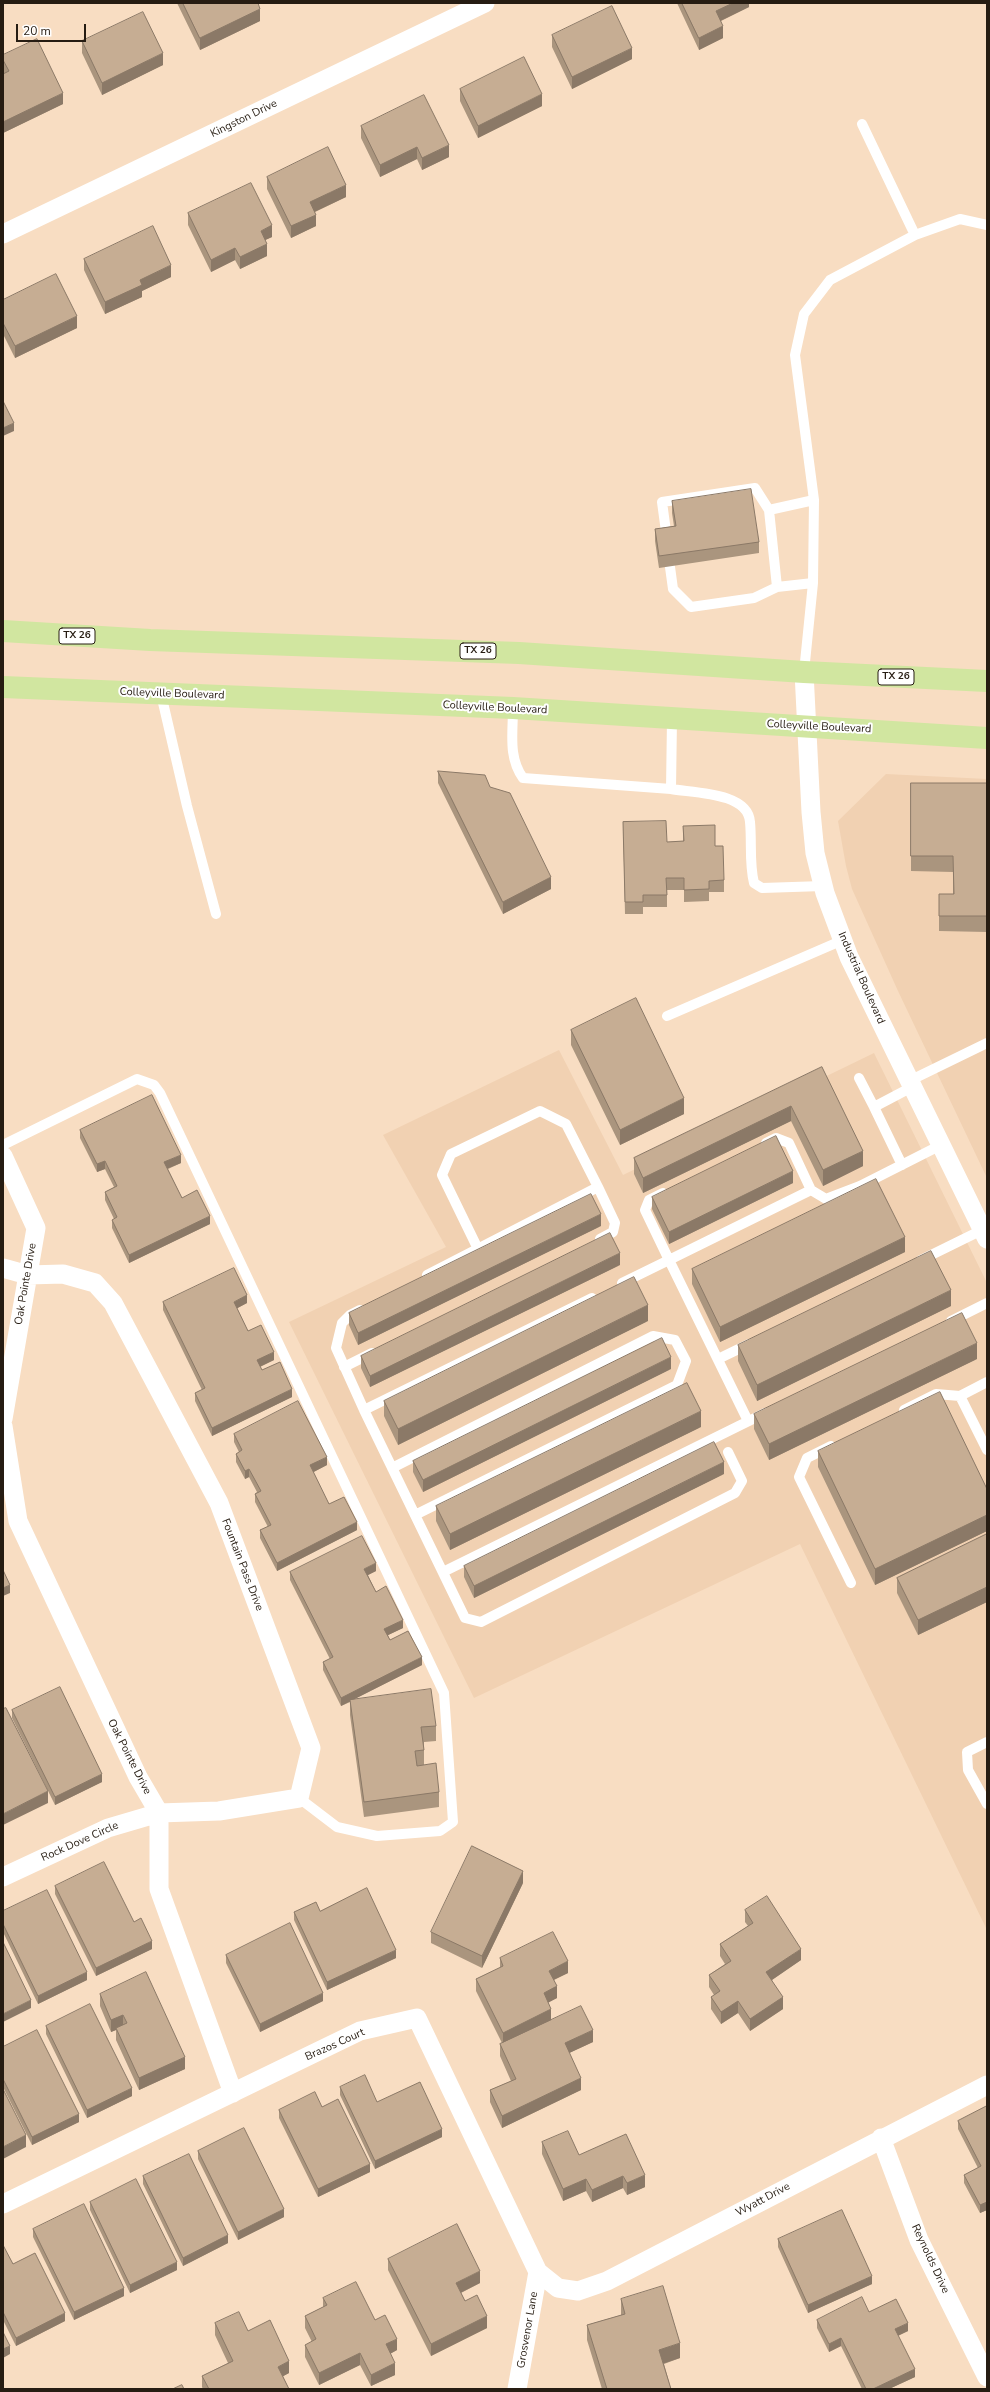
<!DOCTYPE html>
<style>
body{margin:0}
#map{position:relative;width:990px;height:2392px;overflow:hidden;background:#f8ddc2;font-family:"Nunito Sans",sans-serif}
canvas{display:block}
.frame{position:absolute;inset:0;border:4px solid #261c12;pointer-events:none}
.scale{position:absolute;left:16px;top:24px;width:70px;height:18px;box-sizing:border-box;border:2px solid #261c12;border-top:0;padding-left:5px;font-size:12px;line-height:14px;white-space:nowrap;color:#261c12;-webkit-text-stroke:3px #fff;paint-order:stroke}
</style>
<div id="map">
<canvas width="990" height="2392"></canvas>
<div class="frame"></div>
<div class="scale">20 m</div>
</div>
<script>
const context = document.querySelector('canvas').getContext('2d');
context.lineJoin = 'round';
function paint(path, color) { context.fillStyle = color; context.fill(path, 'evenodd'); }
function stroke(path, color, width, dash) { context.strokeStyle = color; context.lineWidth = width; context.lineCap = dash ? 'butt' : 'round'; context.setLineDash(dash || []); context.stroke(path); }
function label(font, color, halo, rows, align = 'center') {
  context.font = font + ' "Nunito Sans",sans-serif'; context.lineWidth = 4; context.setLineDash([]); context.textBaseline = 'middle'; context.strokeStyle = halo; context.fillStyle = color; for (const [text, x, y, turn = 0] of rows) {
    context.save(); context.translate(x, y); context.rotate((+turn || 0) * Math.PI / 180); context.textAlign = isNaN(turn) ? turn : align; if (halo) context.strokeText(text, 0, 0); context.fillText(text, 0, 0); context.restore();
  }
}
paint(new Path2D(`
 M886,774L987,779V1178L898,991L852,889L846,866L838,821Z
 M559,1050L623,1175L874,1053L987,1283V1930L800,1544L474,1698L289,1322L446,1247L383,1135Z`), '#f1d1b2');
stroke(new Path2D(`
 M862,124L915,235
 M814,500L795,355L804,314L830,280L915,235L960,219L987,225
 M667,539L662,502L755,488L769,510
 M670,567L673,589L691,607L754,598L777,587
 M804,672L813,583L814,500L769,510L777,587L813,583
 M161,694L187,806L216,914
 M513,708C513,733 508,757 523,778L671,789L672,719
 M671,789C693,793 748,792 750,822C752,842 749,863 754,883L762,888L823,886
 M667,1016L843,940
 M859,1078L874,1107
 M909,1081L987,1043
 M766,1143L776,1138L789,1143L811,1190L826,1199L860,1186L941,1145
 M3,1145L137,1079L154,1085L160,1093L444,1693L453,1822L440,1831L377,1836L337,1827L299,1798
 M902,1165L874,1107L912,1087
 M598,1187L615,1223L613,1232L600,1239
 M921,1260L982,1230
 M427,1275L598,1187L566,1124L540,1111L451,1154L442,1175L478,1249
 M622,1283L669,1260L645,1210L649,1200L663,1193
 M360,1310L350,1315L342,1323L336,1348L364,1410L592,1298
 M951,1321L987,1303
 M718,1359L749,1344
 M344,1367L372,1353
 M960,1396L987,1450
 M364,1410L465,1618L481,1622L735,1493L742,1481L728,1452
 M904,1410L936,1394L960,1396L987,1382
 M748,1421L669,1260L811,1190
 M831,1446L807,1458L799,1477L851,1583
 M392,1468L653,1336L675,1340L686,1361L677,1385L415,1515
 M443,1572L765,1413
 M987,1742L967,1752L968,1770L987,1804`), '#fff', 10);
stroke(new Path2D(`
 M3,234L485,3
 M804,672L811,812L815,853L825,893L849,957L987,1239
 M3,1156L36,1228L3,1419
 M3,1268L28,1275L63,1274L95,1283L113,1303L219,1503L311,1748L299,1798L219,1811L159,1813L108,1828L3,1877
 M3,1426L18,1521L138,1777L159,1813V1889L233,2093
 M881,2138L919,2240L987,2377
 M3,2204L360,2031L417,2018L538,2272L558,2288L578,2291L607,2281L987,2085
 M517,2389L538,2272`), '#fff', 19);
stroke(new Path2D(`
 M3,631L150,640L519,653L804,672L987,681
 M3,687L513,708L987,738`), '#d1e6a0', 22);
paint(new Path2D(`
 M177,3H258L260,21L200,50Z
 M677,3H749V7L721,21L723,38L699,50Z
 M552,35L632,59L572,89L552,47Z
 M82,41L163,65L102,95L82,53Z
 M3,55L63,104L3,133V74H4L3,72Z
 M460,89L542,106L478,138L460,101Z
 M361,126L449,157L422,170L417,159L380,177L361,138Z
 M267,177L346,197L315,212L316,226L291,238L267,189Z
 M188,213L272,237L265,240L267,256L240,269L235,260L211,272L188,225Z
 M84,259L171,277L142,291V297L105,314L84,270Z
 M3,300L77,328L15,358L3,334Z
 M672,501L759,542V553L659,568L655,541V529L674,526L672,513Z
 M438,771L490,787L551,889L503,914L438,783Z
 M911,783H987V932L939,931V894H953V872L911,871Z
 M623,822L667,842L683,841V826L715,846L724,880V892H709V901L684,902V890H667V907H643V914H625Z
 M571,1030L684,1114L620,1145L571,1045Z
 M822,1067L863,1166L823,1186L791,1121L643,1193L634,1174V1158Z
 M80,1130L181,1163L168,1169L182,1198L210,1224L129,1263L112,1228V1220L114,1219L105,1200V1192L114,1187L105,1169L97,1172L80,1138Z
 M793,1183L669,1244L652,1209V1197Z
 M601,1226L358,1345L349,1325V1313Z
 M905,1252L720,1342L692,1284V1269Z
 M620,1265L370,1387L361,1368V1356Z
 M163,1302L247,1303L237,1308L248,1331L274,1360L260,1367L262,1370L292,1397L212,1436L195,1401V1393L202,1390L163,1310Z
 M951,1306L757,1401L738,1361V1345Z
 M648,1321L398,1445L384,1416V1401Z
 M977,1359L769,1460L754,1429V1414Z
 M671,1369L423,1492L413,1472V1461Z
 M701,1427L450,1550L436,1521V1506Z
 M234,1434L327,1465L313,1472L329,1504L357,1530L277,1571L260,1538V1530L268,1527L255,1502V1494L257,1492L249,1477L245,1479L236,1462V1454L239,1452L234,1442Z
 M818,1451L987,1489V1531L875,1585L818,1467Z
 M724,1474L474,1598L464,1577V1566Z
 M987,1534V1602L918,1635L897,1593V1578Z
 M376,1571L368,1575L376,1592L403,1628L388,1635L390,1640L422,1665L354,1699L436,1726V1741L424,1742V1765L439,1792V1807L364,1817L350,1715V1702L341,1706L323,1670V1662L330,1659L290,1580V1572Z
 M12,1710L102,1782L55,1805L12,1718Z
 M523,1883L482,1968L431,1943V1932Z
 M55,1886L134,1922L152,1949L96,1976L55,1894Z
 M745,1910L801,1960L772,1980L783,2009L750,2031L738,2013L721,2024L711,2009V1997L714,1995L709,1987V1975L725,1964L720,1956V1944L748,1926L745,1922Z
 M3,1911L87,1980L38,2004L3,1932Z
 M320,1911L396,1958L327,1990L294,1920V1912Z
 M226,1955L323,2001L260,2032L226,1963Z
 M500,1958L568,1973L554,1980L557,1998L548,2002L551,2020L593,2042L569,2053L581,2090L502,2128L490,2102V2090L511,2081L500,2056V2044L502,2043L476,1991V1979L500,1968Z
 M100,1994L185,2069L139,2090L116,2040V2030L111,2032L100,2006Z
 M46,2026L132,2096L87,2118L46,2034Z
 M3,2047L79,2122L32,2145L3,2087Z
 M340,2087L377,2102L442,2137L375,2169L340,2095Z
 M987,2106V2210L980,2213L964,2183V2175L978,2168L958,2129V2121Z
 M322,2107L370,2172L318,2197L279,2118V2110Z
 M542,2142L579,2155L645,2187L627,2195L623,2188L592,2202L586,2191L563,2201L542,2154Z
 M198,2151L284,2217L238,2240L198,2159Z
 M143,2176L228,2243L183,2266L143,2184Z
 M90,2202L177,2270L130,2293L90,2210Z
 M33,2229L124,2296L74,2320L33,2237Z
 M778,2239L872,2284L808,2313L778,2247Z
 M3,2246L13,2264L65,2321L16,2346L3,2320Z
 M388,2259L480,2283L461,2293L465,2301L487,2328L431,2356L388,2270Z
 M323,2298L375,2320L397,2350L390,2354L395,2375L371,2386L360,2365L319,2385L305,2357V2345L312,2342L305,2328V2316L323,2307Z
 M621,2299L680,2358L664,2364L671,2389H602L587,2340V2325L621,2315Z
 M869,2312L908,2331L898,2336L915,2377L889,2389H862L841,2346L829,2352L817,2328V2320Z
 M215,2323L248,2331L289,2373L283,2376L289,2389H203L202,2387V2376L228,2363L215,2335Z`), '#aa957e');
paint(new Path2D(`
 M733,3H749V7L716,23V11Z
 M260,9V21L200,50V38Z
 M723,26V38L699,50V38Z
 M632,48V59L572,89V77Z
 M163,53V65L102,95V83Z
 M63,93V104L3,133V122Z
 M542,94V106L478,138V126Z
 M449,145V157L422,170V158Z
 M417,147V159L380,177V165Z
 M346,185V197L310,214V202Z
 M316,215V226L291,238V226Z
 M272,225V237L261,242V231Z
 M267,244V256L240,269V257Z
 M235,248V260L211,272V260Z
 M171,265V277L142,291V297L105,314V302L140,280Z
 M77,316V328L15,358V346Z
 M14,423V431L3,436V428Z
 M551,877V889L503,914V902Z
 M684,1098V1114L620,1145V1130Z
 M791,1106V1121L643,1193V1178Z
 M863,1151V1166L823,1186V1170Z
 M181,1155V1163L164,1170V1162Z
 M105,1161V1169L97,1172V1164Z
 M793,1171V1183L669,1244V1232Z
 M601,1214V1226L358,1345V1333Z
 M210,1216V1224L129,1263V1255Z
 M905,1237V1252L720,1342V1327Z
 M620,1253V1265L370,1387V1376Z
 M951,1290V1306L757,1401V1385Z
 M247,1295V1303L234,1310V1302Z
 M648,1305V1321L398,1445V1429Z
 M977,1343V1359L769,1460V1444Z
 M274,1352V1360L257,1368V1360Z
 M671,1357V1369L423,1492V1480Z
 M292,1389V1397L212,1436V1428Z
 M701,1411V1427L450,1550V1534Z
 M327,1457V1465L310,1474V1465Z
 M724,1462V1474L474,1598V1586Z
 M249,1469V1477L245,1479V1471Z
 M987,1515V1531L875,1585V1569Z
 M357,1522V1530L277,1571V1563Z
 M376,1563V1571L364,1577V1569Z
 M10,1585V1593L3,1596V1588Z
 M987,1587V1602L918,1635V1620Z
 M403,1620V1628L384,1637V1629Z
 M422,1657V1665L341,1706V1698Z
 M102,1774V1782L55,1805V1797Z
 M48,1791V1803L3,1825V1814Z
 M523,1871V1883L482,1968V1956Z
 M152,1941V1949L96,1976V1968Z
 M801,1949V1960L766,1984V1972Z
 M396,1950V1958L327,1990V1982Z
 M568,1961V1973L549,1982V1971Z
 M87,1972V1980L38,2004V1996Z
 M557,1986V1998L544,2005V1993Z
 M323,1993V2001L260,2032V2024Z
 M783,1997V2009L750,2031V2019Z
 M31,2000V2008L3,2022V2014Z
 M738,2001V2013L721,2024V2012Z
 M551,2009V2021L503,2045V2033Z
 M123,2015V2026L116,2028V2030L111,2032V2020Z
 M593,2030V2042L565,2055V2043Z
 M185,2057V2069L139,2090V2078Z
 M581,2078V2090L502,2128V2116Z
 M132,2088V2096L87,2118V2110Z
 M79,2114V2122L32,2145V2137Z
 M442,2129V2137L375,2169V2161Z
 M26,2135V2147L3,2159V2147Z
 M370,2164V2172L318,2197V2189Z
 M645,2175V2187L627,2195V2183Z
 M623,2176V2188L592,2202V2190Z
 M586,2179V2191L563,2201V2189Z
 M987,2202V2210L980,2213V2205Z
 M284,2209V2217L238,2240V2232Z
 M228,2235V2243L183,2266V2258Z
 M177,2262V2270L130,2293V2285Z
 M480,2271V2283L456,2295V2283Z
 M872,2276V2284L808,2313V2305Z
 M124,2288V2296L74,2320V2312Z
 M65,2313V2321L16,2346V2338Z
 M487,2316V2328L431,2356V2344Z
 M908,2323V2331L895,2337V2329Z
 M841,2338V2346L829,2352V2344Z
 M397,2339V2350L386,2356V2344Z
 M680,2343V2358L659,2365V2350Z
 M10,2346V2354L3,2358V2349Z
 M360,2353V2365L319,2385V2373Z
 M289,2361V2373L278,2379V2367Z
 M395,2363V2375L371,2386V2375Z
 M915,2369V2377L889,2389H873Z`), '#8b7967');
const building = new Path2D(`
 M183,3H258L260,9L200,38Z
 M682,3H733L716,11L723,26L699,38Z
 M612,6L632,48L572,77L552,35Z
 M143,12L163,53L102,83L82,41Z
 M37,39L63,93L3,122V74L9,71L3,60V55Z
 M524,57L542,94L478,126L460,89Z
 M424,95L449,145L422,158L417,147L380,165L361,126Z
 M328,147L346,185L310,202L316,215L291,226L267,177Z
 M251,183L272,225L261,231L267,244L240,257L235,248L211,260L188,213Z
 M153,226L171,265L140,280L142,285L105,302L84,259Z
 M56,274L77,316L15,346L3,323V300Z
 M3,401L14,423L3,428Z
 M751,489L759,542L659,556L655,529L676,526L672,501Z
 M438,771L485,775L490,787L510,793L551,877L503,902Z
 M911,783H987V916H939V894H954L953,856H911Z
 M666,821L667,842L684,841L683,826L715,825V846H723L724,880L709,881V889L684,890V878H666L667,895H643V902H625L623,822Z
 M636,998L684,1098L620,1130L571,1030Z
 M822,1067L863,1151L823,1170L791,1106L643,1178L634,1158Z
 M152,1095L181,1155L164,1162L182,1198L197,1190L210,1216L129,1255L112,1220L117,1217L105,1192L117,1186L105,1161L97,1164L80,1130Z
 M776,1136L793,1171L669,1232L652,1197Z
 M876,1179L905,1237L720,1327L692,1269Z
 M591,1194L601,1214L358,1333L349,1313Z
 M610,1233L620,1253L370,1376L361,1356Z
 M931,1251L951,1290L757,1385L738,1345Z
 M234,1268L247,1295L234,1302L248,1331L261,1325L274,1352L257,1360L262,1370L280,1362L292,1389L212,1428L195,1393L205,1388L163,1302Z
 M634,1277L648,1305L398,1429L384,1401Z
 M962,1313L977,1343L769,1444L754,1414Z
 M662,1338L671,1357L423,1480L413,1461Z
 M687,1383L701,1411L450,1534L436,1506Z
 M940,1392L987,1489V1515L875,1569L818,1451Z
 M298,1401L327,1457L310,1465L329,1504L344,1497L357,1522L277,1563L260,1530L271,1525L255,1494L261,1491L249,1469L245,1471L236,1454L242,1450L234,1434Z
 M714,1442L724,1462L474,1586L464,1566Z
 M987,1534V1587L918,1620L897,1578Z
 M362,1536L376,1563L364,1569L376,1592L386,1586L403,1620L384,1629L390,1640L408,1631L422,1657L341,1698L323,1662L333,1657L290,1572Z
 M3,1570L10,1585L3,1588Z
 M60,1687L102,1774L55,1797L12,1710Z
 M431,1689L436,1726L421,1727L424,1750L415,1751L417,1766L436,1763L439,1792L364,1802L350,1700Z
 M6,1708L48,1791L3,1814V1709Z
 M472,1846L523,1871L482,1956L431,1932Z
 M104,1862L134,1922L141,1918L152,1941L96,1968L55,1886Z
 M367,1888L396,1950L327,1982L294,1912L316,1902L320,1911Z
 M47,1890L87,1972L38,1996L3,1924V1911Z
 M767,1896L801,1949L766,1972L783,1997L750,2019L738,2001L721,2012L711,1997L720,1991L709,1975L731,1961L720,1944L753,1923L745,1910Z
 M290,1923L323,1993L260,2024L226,1955Z
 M553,1932L568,1961L549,1971L557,1986L544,1993L551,2009L503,2033L476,1979L503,1966L500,1958Z
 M3,1942L31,2000L3,2014Z
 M146,1972L185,2057L139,2078L116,2028L127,2023L123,2015L111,2020L100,1994Z
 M90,2004L132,2088L87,2110L46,2026Z
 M581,2006L593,2030L565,2043L581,2078L502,2116L490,2090L516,2079L500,2044Z
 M37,2030L79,2114L32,2137L3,2079V2047Z
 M365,2075L377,2102L420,2082L442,2129L375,2161L340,2087Z
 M3,2089L26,2135L3,2147Z
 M315,2092L322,2107L338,2099L370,2164L318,2189L279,2110Z
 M987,2106V2202L980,2205L964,2175L981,2166L958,2121Z
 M244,2128L284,2209L238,2232L198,2151Z
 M568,2131L579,2155L626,2134L645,2175L627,2183L623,2176L592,2190L586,2179L563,2189L542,2142Z
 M189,2154L228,2235L183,2258L143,2176Z
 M136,2179L177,2262L130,2285L90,2202Z
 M84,2204L124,2288L74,2312L33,2229Z
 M842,2210L872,2276L808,2305L778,2239Z
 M457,2224L480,2271L456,2283L465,2301L477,2295L487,2316L431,2344L388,2259Z
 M3,2245L13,2264L35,2253L65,2313L16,2338L3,2312Z
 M356,2282L375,2320L385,2315L397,2339L386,2344L395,2363L371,2375L360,2353L319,2373L305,2345L316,2339L305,2316L327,2305L323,2298Z
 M663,2286L680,2343L659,2350L671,2389H607L587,2325L625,2314L621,2299Z
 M862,2297L869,2312L896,2299L908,2323L895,2329L915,2369L873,2389H866L841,2338L829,2344L817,2320Z
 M239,2312L248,2331L270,2320L289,2361L278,2367L289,2389H209L202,2376L233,2361L215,2323Z
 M3,2332L10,2346L3,2349Z
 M182,2385L184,2389H173Z`);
paint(building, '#c6ad93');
stroke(building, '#8b7967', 1);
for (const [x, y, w] of [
 [77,636,36],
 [478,651,36],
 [896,677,36]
]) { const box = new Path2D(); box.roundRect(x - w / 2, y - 8, w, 16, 3); context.fillStyle = '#fff'; context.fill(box); stroke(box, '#261c12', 1); }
label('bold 10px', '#261c12', null, [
 ["TX 26",77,636],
 ["TX 26",478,651],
 ["TX 26",896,677]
]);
label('11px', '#261c12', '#fff', [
 ["Kingston Drive",244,119,-26],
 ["Colleyville Boulevard",172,694,2],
 ["Colleyville Boulevard",495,708,3],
 ["Colleyville Boulevard",819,727,3],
 ["Industrial Boulevard",861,978,66],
 ["Oak Pointe Drive",26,1284,-80],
 ["Fountain Pass Drive",242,1565,69],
 ["Oak Pointe Drive",129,1757,63],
 ["Rock Dove Circle",80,1842,-24],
 ["Brazos Court",335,2045,-24],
 ["Wyatt Drive",763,2200,-28],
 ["Reynolds Drive",930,2259,65],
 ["Grosvenor Lane",528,2330,-80]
]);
</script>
